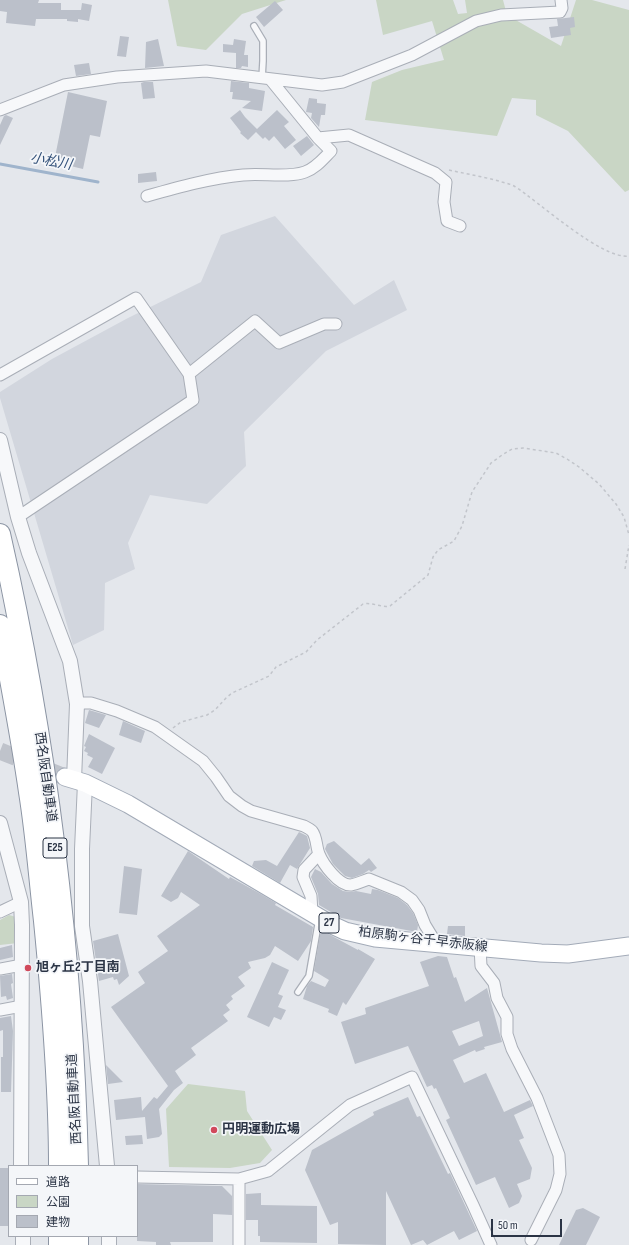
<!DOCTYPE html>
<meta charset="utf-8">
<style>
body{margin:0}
#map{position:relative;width:629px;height:1245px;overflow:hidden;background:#e4e7ec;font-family:"Sofia Sans Condensed","Noto Sans JP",sans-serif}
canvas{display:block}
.legend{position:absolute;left:8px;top:1165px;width:130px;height:72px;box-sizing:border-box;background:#f4f6f9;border:1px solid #a4a8b1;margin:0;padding:5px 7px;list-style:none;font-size:12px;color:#2b3445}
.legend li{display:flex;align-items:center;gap:8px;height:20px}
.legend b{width:20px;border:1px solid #a4a8b1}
.scale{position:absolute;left:491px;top:1219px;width:71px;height:18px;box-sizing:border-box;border:2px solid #2b3445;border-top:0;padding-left:5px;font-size:12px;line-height:14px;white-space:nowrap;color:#2b3445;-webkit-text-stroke:3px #f4f6f9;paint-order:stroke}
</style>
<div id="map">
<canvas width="629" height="1245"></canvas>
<ul class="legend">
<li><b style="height:5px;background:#fff"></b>道路</li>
<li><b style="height:11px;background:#c9d6c5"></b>公園</li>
<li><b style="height:11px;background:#bbc0ca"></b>建物</li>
</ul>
<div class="scale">50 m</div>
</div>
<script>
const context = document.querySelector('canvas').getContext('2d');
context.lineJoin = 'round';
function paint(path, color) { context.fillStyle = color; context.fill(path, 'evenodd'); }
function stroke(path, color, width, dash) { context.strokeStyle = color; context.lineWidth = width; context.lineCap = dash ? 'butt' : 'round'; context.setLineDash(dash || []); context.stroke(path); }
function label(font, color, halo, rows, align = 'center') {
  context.font = font + ' "Sofia Sans Condensed","Noto Sans JP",sans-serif'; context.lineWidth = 3.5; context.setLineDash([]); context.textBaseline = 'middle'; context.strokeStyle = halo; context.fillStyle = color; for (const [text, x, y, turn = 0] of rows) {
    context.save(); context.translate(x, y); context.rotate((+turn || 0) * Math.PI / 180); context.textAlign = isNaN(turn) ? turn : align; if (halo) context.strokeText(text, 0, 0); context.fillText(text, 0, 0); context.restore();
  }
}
paint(new Path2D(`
 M275,216L354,305L394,280L407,310L326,351L244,432L246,466L207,504L150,495L128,543L135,569L105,583L104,630L73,645L0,398V392L52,359L128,318L201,282L221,235Z`), '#d2d6de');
paint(new Path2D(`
 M168,0H286L242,14L206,50L177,46Z
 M376,0H453L458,14L467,13L465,0H503L507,15L561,46L576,0H592L629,10V190L625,192L568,131L536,115V100L512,98L497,136L365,120L372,82L402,70L444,60L432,21L383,35Z
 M9,915L16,917L18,943L0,945V920Z
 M188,1084L245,1091L247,1111L272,1150L260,1163L230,1168L169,1167L166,1109Z`), '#c9d6c5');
stroke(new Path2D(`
 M0,164L98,182`), '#9fb4cc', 3);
paint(new Path2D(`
 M0,0H39L38,3H61V10H81L82,3L92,5L89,21L78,19V22L67,21V19H36L35,26L6,23L7,12L0,11Z
 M275,1L283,10L264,27L256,17Z
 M574,17L575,27L570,28L571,35L551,38L549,27L558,26L557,19Z
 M120,36L129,37L126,57L117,56Z
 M158,39L164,66L145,68L146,42Z
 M234,39L246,41L244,55H248V67L242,66L241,68H236V53L223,52V44L233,45Z
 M89,63L91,74L76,76L74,65Z
 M231,81L249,83V88L265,91L262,111L242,108L251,101L232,99L233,92H230Z
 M144,82H153L155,98L143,99L141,83Z
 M68,92L107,101L100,137L90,135L83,169L54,162Z
 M309,98L317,99V103L326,104L325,115H321L319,127L311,118L312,113L306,112Z
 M240,110L245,117L257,129L277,110L289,122L284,126L296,140L285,149L274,136L269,141L265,137L263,139L256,132L248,140L240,133L241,132L230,118Z
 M6,115L13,118L0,145V125L4,116Z
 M307,136L314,145L301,156L293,146Z
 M156,172L157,181L138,183V174Z
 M89,710L106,715L99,728L85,723Z
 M123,721L145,731L141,743L119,735Z
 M89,734L115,748L102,774L88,767L93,758L87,755L88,753L84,751L86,747L84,746Z
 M299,832L307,836L310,848L297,869L290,865L280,883L252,866L254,861L266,860L277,866Z
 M334,841L361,865L369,858L377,868L371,872L369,870L363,874L352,878L345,876L333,864L325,849L327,844Z
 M188,851L229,879L230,877L259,893L276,903L275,905L313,927L311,941L298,961L275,946L270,955L265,958L248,962L251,968L238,977L245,986L231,996L233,999L226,1005L230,1010L223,1015L228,1021L191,1048L196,1055L175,1071L183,1083L174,1090L159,1109L162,1134L159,1137L147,1139L145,1117L116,1120L114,1100L141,1097L142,1111L154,1097L157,1099L168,1086L111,1007L145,983L138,972L168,951L157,936L200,905L181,892L178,898L171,902L161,896Z
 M124,866L142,869L137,915L119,913Z
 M315,869L321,872L332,884L343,891L350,892L356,891L371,894L372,889L378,890L398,898L407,905L413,913L418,925L417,932L341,918L319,905L318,894L311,877Z
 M448,926H465V936L447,934Z
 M321,930L358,950V949L375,959L346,1005L343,1002L337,1016L328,1012L329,1009L303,999L307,986L311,981L325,987L329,980L314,971Z
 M118,934L129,976L119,985L117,979L114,980L113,977L99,981L93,941Z
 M12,945L13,957L0,960V948Z
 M438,956L447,957L454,978L456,977L465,1002L487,988L502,1042L484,1047L485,1049L476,1052L475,1050L453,1060L464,1083L486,1073L504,1112L530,1100L533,1106L514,1115L524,1138L519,1140L532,1168L530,1179L517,1184L522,1196L519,1203L509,1208L495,1177L476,1185L446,1120L450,1118L436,1088L434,1089L432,1085L427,1087L408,1046L355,1064L341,1022L366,1014L365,1008L429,986L420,962ZM479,1021L483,1036L459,1046L452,1031Z
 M272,962L289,970L278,994L283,996L278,1007L286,1010L281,1020L274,1017L269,1027L247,1017Z
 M12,974L13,983L11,984L13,998L7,1000L6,996L1,997L0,976Z
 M11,1016L13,1031L11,1092H1V1057H3V1030L0,1031V1018Z
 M106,1065L123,1082L108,1084Z
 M408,1097L417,1117L420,1116L448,1174L450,1173L477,1231L459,1240L454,1231L427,1245L423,1240L411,1245L386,1191V1245L338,1244V1222L330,1225L305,1170L312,1150L374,1115L373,1112Z
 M142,1135L143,1144L126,1145L125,1136Z
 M0,1168H9V1226H0Z
 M137,1184L222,1186L232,1196V1215L213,1214V1242H170L171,1245H156V1242L137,1241Z
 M261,1193V1205L317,1206V1243L260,1242V1236H258V1220H246V1194Z
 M583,1208L600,1217L586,1245H559L576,1210Z`), '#bbc0ca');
stroke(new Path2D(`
 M0,751L65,777`), '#bfc3cb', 17, [17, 8]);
const service = new Path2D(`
 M254,26L263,41V61L262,78
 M298,992L309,976L319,919`);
const minor = new Path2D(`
 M0,110L64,85L117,77L206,71L322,85L343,82L412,55L476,21L501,15L560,12L562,8L561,0
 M318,138L349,135L435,173L446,182L444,202L447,221L460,226
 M147,196C179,187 211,178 243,175C262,173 289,178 305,172C316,168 323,159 331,151L318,138L270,79
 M189,374L255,321L279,343L324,324H336
 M0,375L136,298L189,374L193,400L18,517
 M77,704L84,703H91L117,711L155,727L203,761L216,777L229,796L242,806L251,811L304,826C306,827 310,829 312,831C317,837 316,847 319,854C323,864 339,886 351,885C357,884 363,881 369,879L401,892L412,900L419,910L425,925L436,943
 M0,912L21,902
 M312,913L311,896L303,877L304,870L319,854
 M480,947L481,966L494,983L497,998L507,1017V1034L512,1049L537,1098L559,1155L560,1174L556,1190L531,1240
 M0,969L22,965
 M0,1010L22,1006
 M137,1177L239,1179L268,1171L350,1105L412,1077L473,1205L491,1245
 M239,1245V1179`);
const tertiary = new Path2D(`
 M0,440L18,517L29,553L70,661L77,704L74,780
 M85,783L82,849V926L90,981L107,1166
 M0,823L21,902L22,925L21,1166
 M23,1236V1245
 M109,1236V1245`);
const primary = new Path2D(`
 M65,777L85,783L128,804L332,925L345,931L375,938L541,953L568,954L629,946`);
const motorway = new Path2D(`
 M0,534C47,741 73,954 78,1166
 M0,625C10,680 21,736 29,792C36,835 39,878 44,921C52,1002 59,1084 59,1166
 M59,1245V1236
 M78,1245V1236`);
stroke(service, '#a9aeb7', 8);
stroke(minor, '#a9aeb7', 13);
stroke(tertiary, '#a9aeb7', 16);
stroke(primary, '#a3abb8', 19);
stroke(motorway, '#8b94a3', 22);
stroke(new Path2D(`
 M449,170C467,174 485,177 502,182C506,183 510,184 514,186C538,201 602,260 629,256
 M625,569L629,545
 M173,728L181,722L207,715L215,710L226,698L232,693L269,676L276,667L306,652L317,640L363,604C373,602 381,608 390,606L428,575L433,557L438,550L454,541L462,526L472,492L491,463L502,455L512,449L523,448L556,453L567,459L579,467L599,484L616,504L624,517L629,535`), '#c2c5cb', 1.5, [3, 3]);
stroke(service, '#f7f8fa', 5.5);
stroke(minor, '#f7f8fa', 11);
stroke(tertiary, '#f7f8fa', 14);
stroke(primary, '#fff', 17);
stroke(motorway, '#fff', 20);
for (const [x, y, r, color] of [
 [28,968,4,"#d1495b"],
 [214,1130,4,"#d1495b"]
]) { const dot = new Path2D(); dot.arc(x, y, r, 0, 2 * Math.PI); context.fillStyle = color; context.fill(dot); stroke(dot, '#f4f6f9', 1.5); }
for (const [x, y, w] of [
 [55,848,24],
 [329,923,20]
]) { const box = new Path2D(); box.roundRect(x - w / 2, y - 10, w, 20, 3); context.fillStyle = '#f4f6f9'; context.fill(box); stroke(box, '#2b3445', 1); }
label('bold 12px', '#2b3445', null, [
 ["E25",55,848],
 ["27",329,923]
]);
label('13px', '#2b3445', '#f4f6f9', [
 ["西名阪自動車道",45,777,82],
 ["柏原駒ヶ谷千早赤阪線",423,940,7],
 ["西名阪自動車道",75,1099,-93]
]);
label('bold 13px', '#2b3445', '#f4f6f9', [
 ["旭ヶ丘2丁目南",36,968],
 ["円明運動広場",222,1130]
], 'left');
label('italic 14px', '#34527a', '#f4f6f9', [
 ["小松川",51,162,10]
]);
</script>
